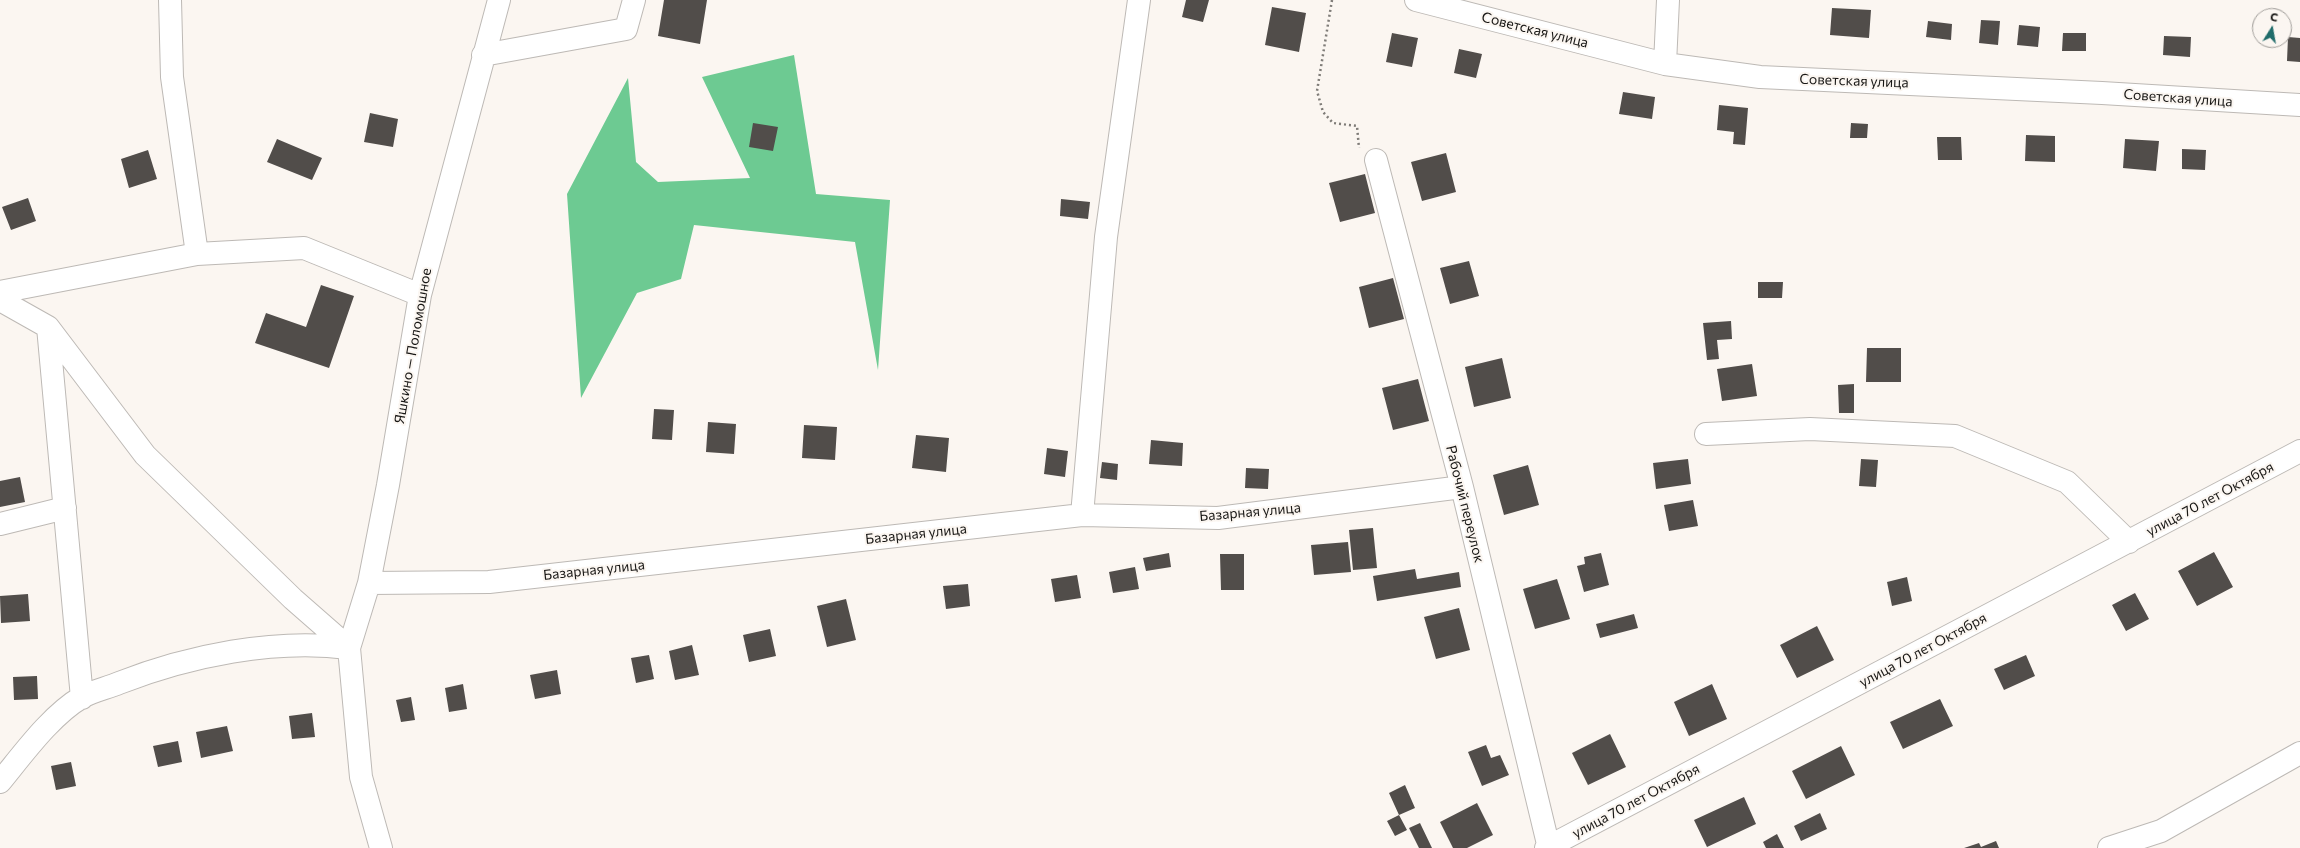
<!DOCTYPE html>
<meta charset="utf-8">
<style>
body{margin:0}
#map{position:relative;width:2300px;height:848px;overflow:hidden;background:#fbf6f1;font-family:Commissioner,sans-serif}
canvas{display:block}
.north{position:absolute;left:2252px;top:8px;width:40px;height:40px;box-sizing:border-box;background:#fbf6f1;border:1px solid #a09d99;border-radius:50%;rotate:11deg;font-size:11px;font-weight:700;line-height:16px;text-align:center;color:#181715}
.north::after{content:'';display:block;margin:auto;width:14px;height:18px;background:#206c6a;clip-path:polygon(50% 0,100% 100%,50% 72%,0 100%)}
</style>
<div id="map">
<canvas width="2300" height="848"></canvas>
<div class="north">С</div>
</div>
<script>
const context = document.querySelector('canvas').getContext('2d');
context.lineJoin = 'round';
function paint(path, color) { context.fillStyle = color; context.fill(path, 'evenodd'); }
function stroke(path, color, width, dash) { context.strokeStyle = color; context.lineWidth = width; context.lineCap = dash ? 'butt' : 'round'; context.setLineDash(dash || []); context.stroke(path); }
function label(font, color, halo, rows, align = 'center') {
  context.font = font + ' Commissioner,sans-serif'; context.lineWidth = 4; context.setLineDash([]); context.textBaseline = 'middle'; context.strokeStyle = halo; context.fillStyle = color; for (const [text, x, y, turn = 0] of rows) {
    context.save(); context.translate(x, y); context.rotate((+turn || 0) * Math.PI / 180); context.textAlign = isNaN(turn) ? turn : align; if (halo) context.strokeText(text, 0, 0); context.fillText(text, 0, 0); context.restore();
  }
}
paint(new Path2D(`
 M794,55L816,194L890,200L878,370L855,242L694,225L681,279L637,293L581,398L567,194L628,78L636,162L658,182L750,178L702,77Z`), '#6dca92');
paint(new Path2D(`
 M664,0H707L700,44L658,36Z
 M1186,0H1209L1203,22L1182,17Z
 M1272,7L1306,13L1299,52L1265,45Z
 M1832,8L1871,10L1869,38L1830,35Z
 M1981,20L2000,21L1998,45L1979,43Z
 M1928,21L1952,24L1951,40L1926,37Z
 M2019,25L2040,27L2038,47L2017,45Z
 M1392,33L1418,38L1412,67L1386,62Z
 M2063,33H2086V51H2062Z
 M2164,36L2191,37L2190,57L2163,55Z
 M2288,37L2300,38V62L2287,61Z
 M1459,49L1482,54L1476,78L1454,73Z
 M1623,92L1655,97L1652,119L1619,114Z
 M1719,105L1748,108L1745,145L1733,144L1734,132L1717,130Z
 M370,113L398,119L393,147L364,142Z
 M753,123L778,127L773,151L749,147Z
 M1851,123L1868,124L1867,138H1850Z
 M2026,135L2055,136V162L2025,161Z
 M1937,137H1961L1962,160H1938Z
 M277,139L322,158L312,180L267,162Z
 M2125,139L2159,141L2156,171L2123,168Z
 M2182,149L2206,150L2205,170L2182,169Z
 M148,150L157,179L129,188L121,159Z
 M1446,153L1456,192L1422,201L1411,162Z
 M1365,174L1375,213L1340,222L1329,183Z
 M28,198L36,221L11,230L2,207Z
 M1061,199L1090,202L1088,219L1060,216Z
 M1469,261L1479,296L1450,304L1440,268Z
 M1393,278L1404,319L1369,328L1359,287Z
 M1758,282H1783L1782,298H1758Z
 M321,285L354,296L329,368L255,343L266,313L306,327Z
 M1731,321L1732,339L1717,340L1719,359L1707,360L1703,323Z
 M1867,348H1901V382H1866Z
 M1502,358L1511,398L1474,407L1465,367Z
 M1752,364L1757,396L1722,401L1717,369Z
 M1418,379L1429,421L1393,430L1382,388Z
 M1854,384V413H1839L1838,385Z
 M654,409L674,410L672,440L652,439Z
 M708,422L736,424L734,454L706,452Z
 M804,425L837,427L835,460L802,458Z
 M916,435L949,438L946,472L912,468Z
 M1151,440L1183,443L1182,466L1149,464Z
 M1047,448L1068,451L1065,477L1044,474Z
 M1688,459L1691,484L1656,489L1653,463Z
 M1861,459L1878,460L1876,487L1859,486Z
 M1102,462L1118,464L1117,480L1100,478Z
 M1528,465L1539,505L1504,515L1493,475Z
 M1246,468L1269,469L1268,489L1245,488Z
 M20,477L25,502L0,507V481Z
 M1693,500L1698,526L1669,531L1664,505Z
 M1373,528L1377,568L1353,570L1349,530Z
 M1348,542L1351,572L1314,575L1311,545Z
 M2214,552L2233,587L2197,606L2178,571Z
 M1169,553L1171,567L1146,571L1143,558Z
 M1601,553L1609,585L1584,592L1577,566L1585,564L1584,557Z
 M1220,554H1244V590H1221Z
 M1135,567L1139,589L1113,593L1109,572Z
 M1415,569L1417,579L1459,572L1461,587L1377,601L1373,576Z
 M1077,575L1081,598L1055,602L1051,579Z
 M1907,577L1912,601L1892,606L1887,582Z
 M1557,579L1570,619L1535,629L1523,589Z
 M968,584L970,606L946,609L943,586Z
 M2135,593L2149,619L2126,631L2112,605Z
 M28,594L30,621L1,623L0,596Z
 M846,599L856,640L827,647L817,606Z
 M1459,608L1470,650L1436,659L1424,617Z
 M1634,614L1638,628L1600,638L1596,624Z
 M1817,626L1834,660L1797,678L1780,645Z
 M770,629L776,656L749,662L743,635Z
 M692,645L699,675L675,680L669,651Z
 M649,655L654,679L636,683L631,658Z
 M2026,655L2035,676L2004,690L1994,669Z
 M557,670L561,694L535,699L530,675Z
 M37,676L38,699L14,700L13,677Z
 M463,684L467,709L449,712L445,688Z
 M1712,684L1727,719L1689,736L1674,702Z
 M411,697L415,720L401,722L396,700Z
 M1940,699L1953,726L1903,749L1890,722Z
 M312,713L315,737L292,739L289,716Z
 M227,726L233,751L201,758L196,732Z
 M1610,734L1626,767L1588,785L1572,753Z
 M178,741L182,762L158,767L153,746Z
 M1486,745L1491,758L1500,755L1509,775L1482,786L1468,752Z
 M1841,746L1855,775L1806,799L1792,771Z
 M71,762L76,786L56,790L51,766Z
 M1405,785L1415,808L1399,815L1389,793Z
 M1744,797L1756,824L1707,847L1694,820Z
 M1477,803L1493,835L1467,848H1453L1440,822Z
 M1820,813L1827,829L1801,841L1794,826Z
 M1399,815L1407,830L1395,836L1387,821Z
 M1420,823L1432,848H1419L1409,828Z
 M1777,834L1784,848H1766L1763,842Z
 M1996,841L1999,848H1964L1979,843L1981,847Z`), '#514d4a');
const minor = new Path2D(`
 M170,0L172,77L197,254
 M1416,0L1665,64L1760,77L2102,93L2300,105
 M483,55L626,29L634,0
 M1665,64L1668,0
 M1376,160L1462,487L1549,848
 M0,292L197,254L304,248L420,295
 M0,300L48,327L145,455L293,599L349,648
 M48,327L82,698
 M1706,434L1810,429L1955,436L2067,482L2129,542
 M1082,515L1106,237L1139,0
 M0,524L65,508
 M369,583L489,582L1082,515L1218,518L1462,487
 M0,782C23,754 51,715 82,697C93,691 107,688 119,683C188,656 275,638 349,648
 M381,848L361,777L349,648L369,583L388,485L420,295L499,0
 M1546,848L2300,451
 M2109,848L2161,831L2300,753`);
stroke(minor, '#bdb9b5', 24);
stroke(new Path2D(`
 M1332,0L1317,91L1323,112L1333,123L1357,126L1359,148`), '#7f7c78', 2.5, [2, 3]);
stroke(minor, '#fff', 22);
label('14px', '#181715', '#fbf6f1', [
 ["Советская улица",1535,30,14],
 ["Советская улица",1854,81,2],
 ["Советская улица",2178,98,4],
 ["Яшкино — Поломошное",413,346,-80],
 ["улица 70 лет Октября",2210,499,-28],
 ["Рабочий переулок",1465,504,76],
 ["Базарная улица",1250,512,-5],
 ["Базарная улица",916,534,-6],
 ["Базарная улица",594,570,-6],
 ["улица 70 лет Октября",1923,650,-28],
 ["улица 70 лет Октября",1636,801,-28]
]);
</script>
